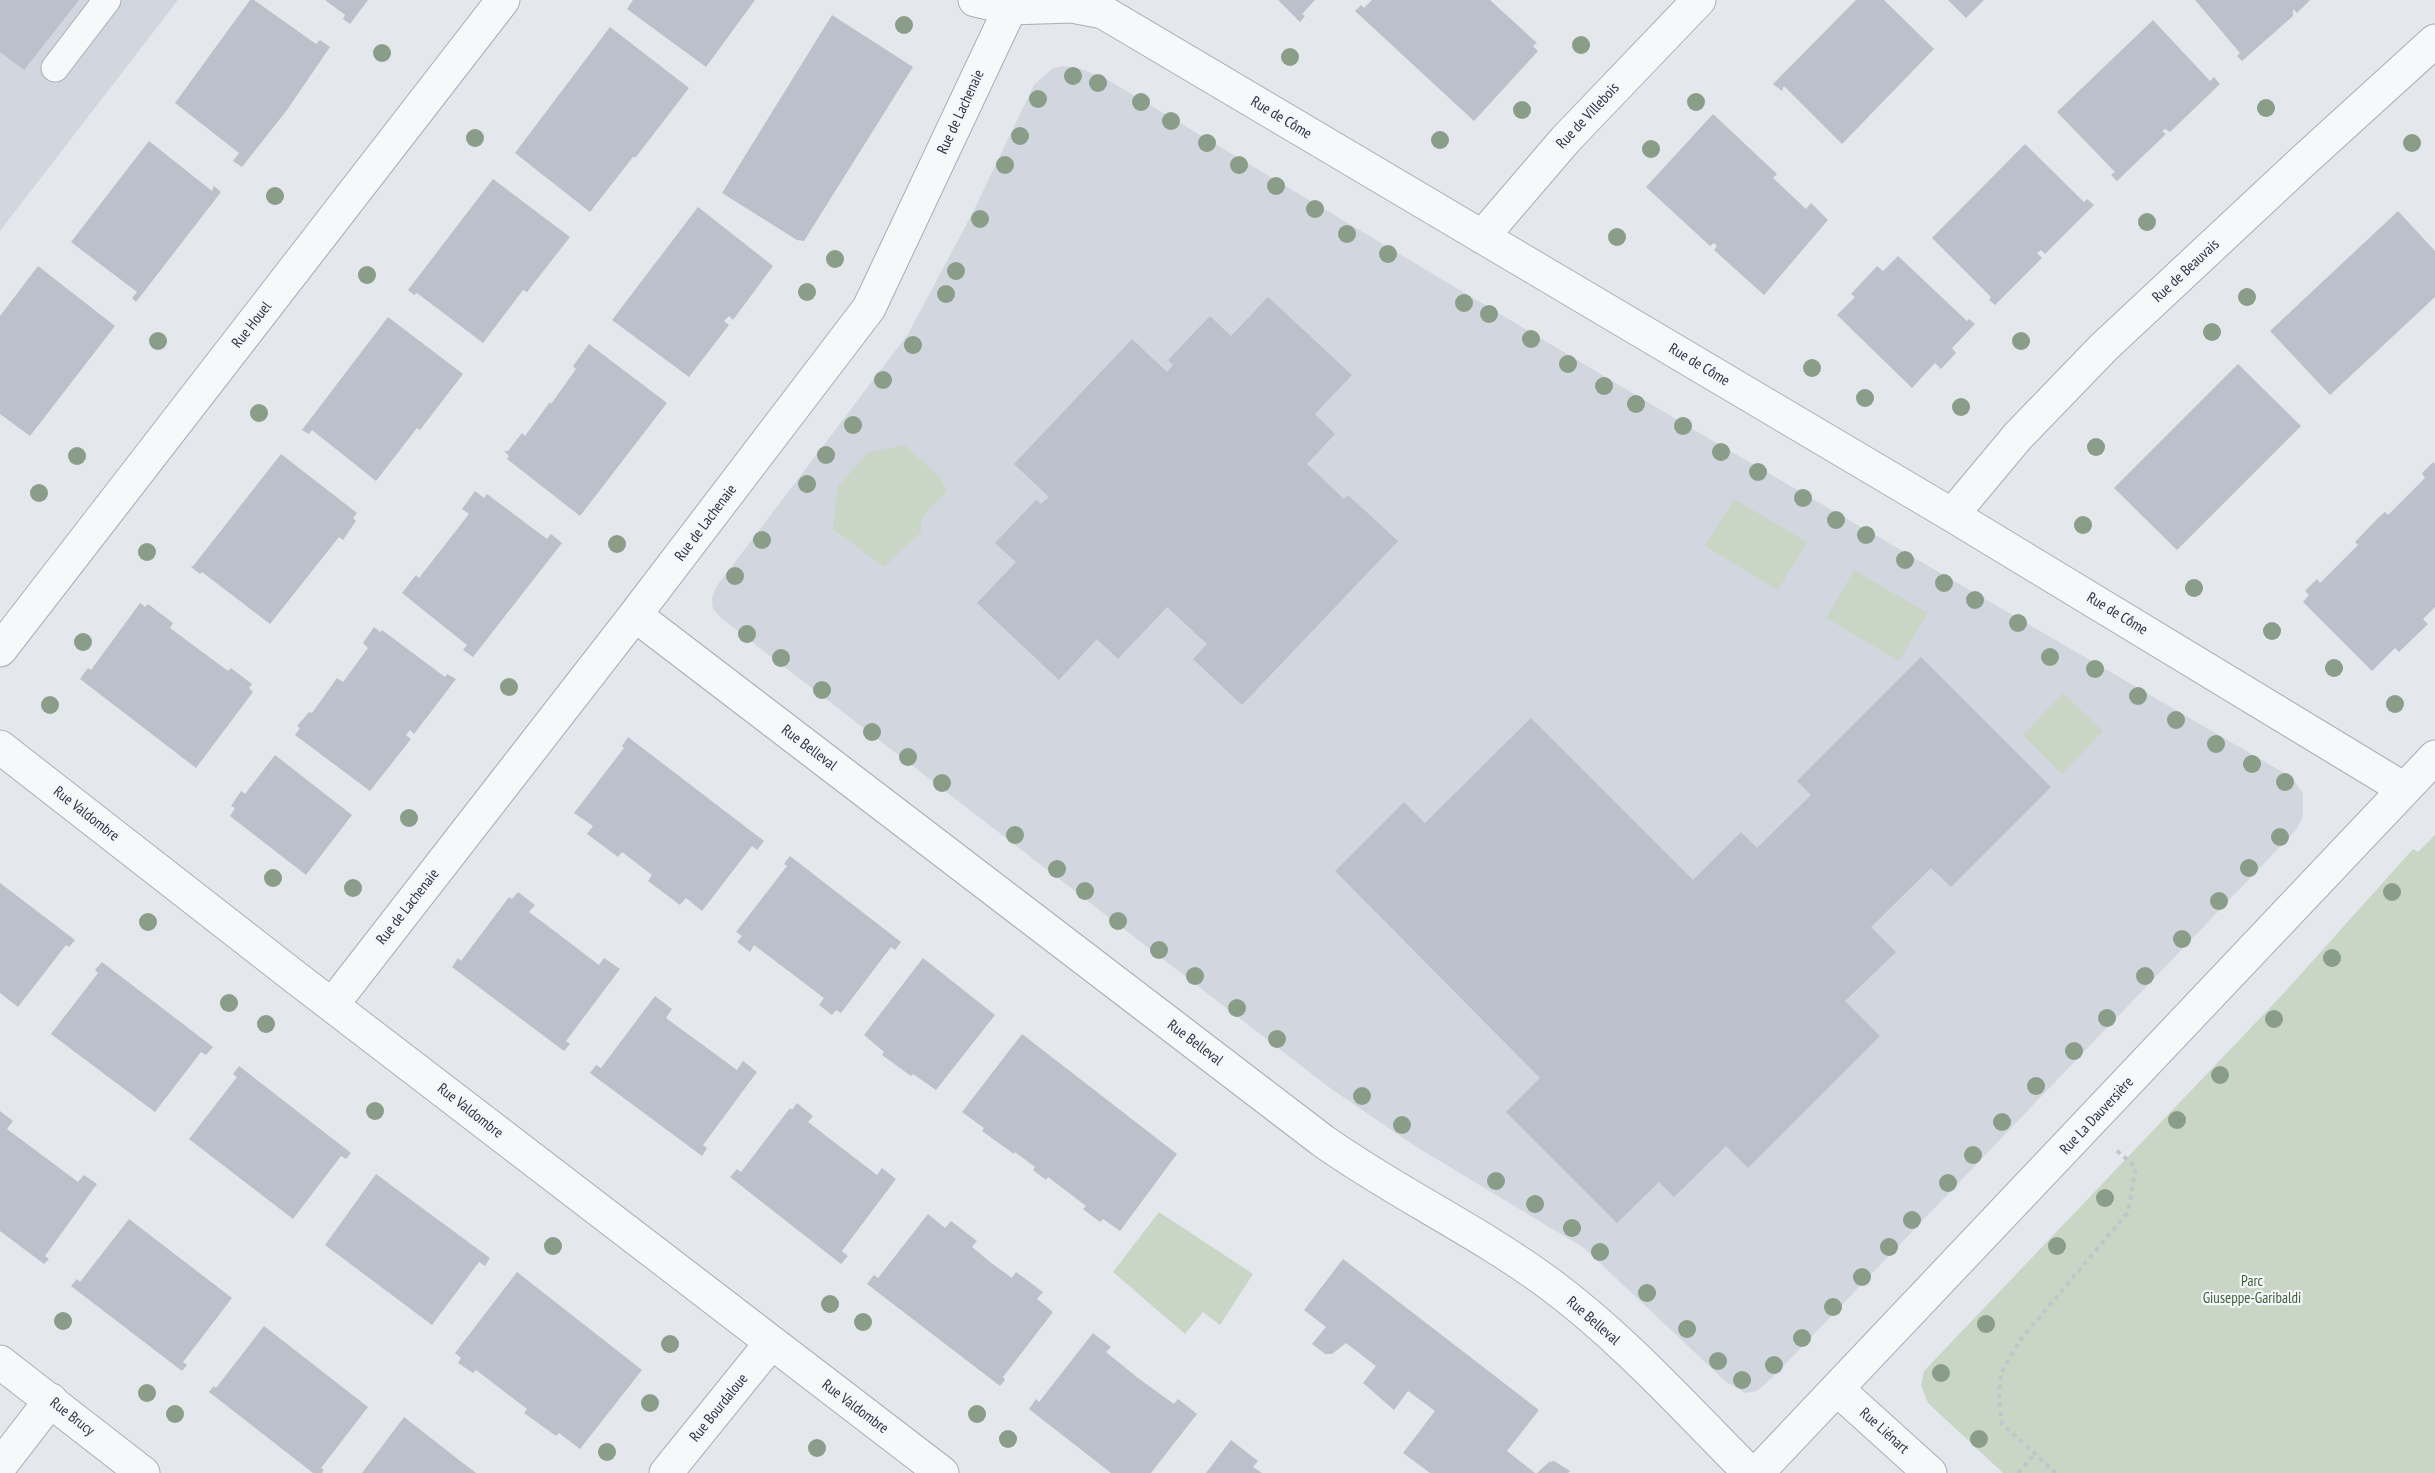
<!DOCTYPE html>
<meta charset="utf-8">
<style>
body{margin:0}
canvas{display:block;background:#e4e7ec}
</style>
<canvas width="2435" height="1473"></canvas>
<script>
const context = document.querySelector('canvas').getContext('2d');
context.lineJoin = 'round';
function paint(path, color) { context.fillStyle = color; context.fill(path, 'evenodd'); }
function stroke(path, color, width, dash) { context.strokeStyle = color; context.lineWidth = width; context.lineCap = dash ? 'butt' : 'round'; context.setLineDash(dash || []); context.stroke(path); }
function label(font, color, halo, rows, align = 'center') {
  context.font = font + ' "PT Sans Narrow",sans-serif'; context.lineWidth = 4.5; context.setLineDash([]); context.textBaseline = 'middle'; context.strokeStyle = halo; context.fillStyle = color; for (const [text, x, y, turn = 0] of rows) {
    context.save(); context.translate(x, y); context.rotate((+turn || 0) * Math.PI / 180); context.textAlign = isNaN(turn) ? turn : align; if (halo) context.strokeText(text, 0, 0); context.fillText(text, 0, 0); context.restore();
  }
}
paint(new Path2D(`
 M0,0H178L0,231Z
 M1061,66L1082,69L1108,80L1696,431L2291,777L2303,793V816L2297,829L1772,1378L1757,1391L1745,1393L1726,1382L1584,1248L1415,1146L1330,1088L721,618L713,609L712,598L716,587L908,334L973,212L1034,85L1052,69Z`), '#d2d6de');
paint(new Path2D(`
 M905,445L941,479L947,491L921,518V532L884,567L833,529L838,486L868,453Z
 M1734,499L1807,542L1778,590L1705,546Z
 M1854,570L1927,613L1899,661L1826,618Z
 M2063,693L2103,731L2062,774L2023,735Z
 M2435,835V1473H2003L1928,1403L1921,1385L1924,1371L2283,994L2413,849L2418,852Z
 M1159,1212L1253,1274L1220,1325L1203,1312L1185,1334L1113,1272Z`), '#c9d6c5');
paint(new Path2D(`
 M0,0H79L24,70L0,52Z
 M250,0H254L316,44L320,40L330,47L287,110L242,167L233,161L239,153L175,103Z
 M325,0H368L350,24L343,19L345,15Z
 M633,0H755L706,67L627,9Z
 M1278,0H1315L1302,14L1305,16L1300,22Z
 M1372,0H1490L1537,43L1533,46L1538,51L1474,121L1355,11L1361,5L1364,8Z
 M1856,0H1884L1934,49L1842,144L1784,86L1782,91L1773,84Z
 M1948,0H1984L1966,18Z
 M2195,0H2310L2297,13L2293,9V16L2242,61L2237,56L2240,53Z
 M832,15L913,67L804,241L797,240L722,193Z
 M2153,20L2210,81L2214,77L2220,84L2170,132L2165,129L2162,131L2166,134L2117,181L2111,175L2115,172L2057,112Z
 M610,27L689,88L636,157H633L590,212L515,153Z
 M1713,114L1777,174L1773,178L1806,209L1811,203L1828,220L1764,295L1714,250L1717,246L1714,243L1710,246L1646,187Z
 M149,141L212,191L214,186L221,192L136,302L132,298L137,292L71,242Z
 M2025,144L2084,202L2087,199L2094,205L2045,254L2041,250L2037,253L2042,258L1995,305L1989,300L1991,297L1932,238Z
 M493,179L570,237L527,292L523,290L483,343L417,293L414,295L408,290Z
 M698,207L773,266L733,320L729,316L724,321L729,325L689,377L612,320Z
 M2398,211L2435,251V297L2330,395L2270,331Z
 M1898,256L1967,321L1969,319L1975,324L1952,348L1956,353L1941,369L1935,363L1912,388L1837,315L1855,297L1851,294L1877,266L1883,271Z
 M38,266L115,326L30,436L0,414V316Z
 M1268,297L1352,375L1315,414L1335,434L1307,464L1344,499L1348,495L1398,541L1242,705L1193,659L1207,644L1167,607L1118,659L1097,639L1059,680L977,603L1016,562L995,543L1036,500L1041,504L1049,497L1014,464L1132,339L1167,372L1173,365L1168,360L1210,316L1231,336Z
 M388,317L463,374L420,430L417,428L376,481L312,430L309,434L302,430Z
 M589,344L667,403L580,516L507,459L509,456L504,451H508L522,433L525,436L550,402L551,404L576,369L573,366Z
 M2238,364L2301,426L2177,550L2114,488Z
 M281,454L357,513L353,518L356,521L343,540L339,537L270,624L202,572L200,574L191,567L194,565Z
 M2433,462L2435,464V607L2423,619L2428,624L2399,652L2395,648L2372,671L2303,602L2309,595L2305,591L2317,579L2320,583L2358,545L2355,542L2379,517L2385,512L2388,515L2425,478L2422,473Z
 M475,491L484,498L487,494L547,539L551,534L562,543L473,657L463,650L467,645L402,593L416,575L419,578L469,514L462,509Z
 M140,603L145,607L148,604L173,623L170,628L228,671L231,668L252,684L249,688L253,692L196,768L80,679L88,668L91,670Z
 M374,627L380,632L382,630L445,677L447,674L456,679L414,734L410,730L406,735L411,739L370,791L295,735L300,728L297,726L309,712L312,713L337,678L343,682L368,648L363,643Z
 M1921,657L2051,787L1951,887L1931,868L1871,927L1896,952L1845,1001L1880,1036L1748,1168L1726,1146L1674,1197L1659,1182L1617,1223L1506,1112L1540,1078L1335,871L1404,802L1425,823L1531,718L1693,880L1741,832L1757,848L1811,795L1797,781Z
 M628,737L764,841L757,850L752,846L702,911L686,898L680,905L648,881L652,875L622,852L618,857L587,834L593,826L574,813L624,748L622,746Z
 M275,755L352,815L306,875L230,816L235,808L231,806L241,791L245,794Z
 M790,856L901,942L895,950L891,947L841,1013L836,1010L832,1015L819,1005L824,998L754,945L750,952L737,942L742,936L736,932L787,866L784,864Z
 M0,883L75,940L69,947L66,945L18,1007L0,993Z
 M518,892L535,905L529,912L561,936L599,965L604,958L620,969L566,1041L570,1044L564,1051L452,967L458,958L461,961L509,897L512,899Z
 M923,958L995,1015L936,1090L913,1074L911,1076L882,1055L884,1052L864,1035Z
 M102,962L213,1047L206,1055L201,1052L155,1112L51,1034L98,973L95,970Z
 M655,996L672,1009L666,1018L737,1070L743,1061L757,1072L703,1145L707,1148L702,1156L590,1073L596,1065L601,1068Z
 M1022,1034L1177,1154L1120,1231L1103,1219L1100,1222L1083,1209L1086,1206L1048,1177L1046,1180L1033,1170L1035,1167L1015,1152L1014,1154L982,1131L984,1128L962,1112Z
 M239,1066L351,1153L346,1159L341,1156L293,1219L189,1139L237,1077L233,1074Z
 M797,1103L813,1116L808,1122L877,1175L882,1168L896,1179L842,1251L848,1256L841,1264L730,1177L737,1169L741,1172L790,1108L792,1110Z
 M0,1111L13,1121L7,1129L78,1182L84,1175L97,1184L45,1256L49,1259L44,1264L0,1231Z
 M376,1174L490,1258L485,1266L479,1262L432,1325L325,1245Z
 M928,1214L945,1228L951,1221L977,1241L972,1247L990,1262L1012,1278L1016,1272L1043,1292L1037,1299L1053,1312L1003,1377L1005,1380L1000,1386L867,1284L874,1275L878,1278Z
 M129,1219L232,1298L183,1362L187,1365L182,1371L71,1286L77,1279L80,1282Z
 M1343,1259L1539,1410L1507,1451L1535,1473H1430L1403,1453L1435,1411L1408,1391L1394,1410L1363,1383L1376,1366L1346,1343L1332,1354H1325L1312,1344L1326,1327L1304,1310Z
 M517,1272L642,1370L580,1449L559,1433L556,1436L524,1413L527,1409L476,1370L473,1373L458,1363L461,1358L455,1353Z
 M264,1326L368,1407L321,1468L324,1470L322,1473H313L209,1392L214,1386L216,1388Z
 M1093,1333L1111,1347L1106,1352L1138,1378L1174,1404L1178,1399L1197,1414L1151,1473H1111L1029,1409L1036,1399L1039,1402Z
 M404,1417L459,1460L476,1473H362Z
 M1231,1440L1258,1461L1253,1467L1262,1473H1206Z
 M1554,1461L1570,1471L1568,1473H1537L1549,1462Z`), '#bbc0ca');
const lane = new Path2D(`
 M55,68L107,0`);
const street = new Path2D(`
 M975,0L1010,8L1072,6L1103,12L1952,515L2404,789
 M1482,237L1566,139L1699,0
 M1952,515L2018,436L2104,347L2302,162L2435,41
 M635,615L1323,1141C1395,1192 1476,1230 1547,1282C1622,1337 1685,1408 1750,1473
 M0,650L503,0
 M0,747L295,977L942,1473
 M332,1005L635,615L869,308L1014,0
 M0,1362L143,1473
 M1837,1389L1930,1473
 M0,1466L51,1400
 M666,1473L771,1343
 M1757,1473L2435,757`);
stroke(lane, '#a9aeb7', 29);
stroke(street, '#a9aeb7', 35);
stroke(new Path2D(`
 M2018,1473L2035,1454
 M2056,1473L2002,1424L1999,1398L2001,1373L2021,1339L2128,1212L2136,1167L2116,1150`), '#c2c5cb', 4, [4.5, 4.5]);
stroke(lane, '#f7f8fa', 27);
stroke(street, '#f7f8fa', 33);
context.fillStyle = '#899d89';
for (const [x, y] of [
 [904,25],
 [1581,45],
 [382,53],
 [1290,57],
 [1073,76],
 [1098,83],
 [1038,99],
 [1141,102],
 [1696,102],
 [2266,108],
 [1522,110],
 [1171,121],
 [1020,136],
 [475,138],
 [1440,140],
 [1207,143],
 [2412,143],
 [1651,149],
 [1005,165],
 [1239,165],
 [1276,186],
 [275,196],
 [1315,209],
 [980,219],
 [2147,222],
 [1347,234],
 [1617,237],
 [1388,254],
 [835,259],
 [956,271],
 [367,275],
 [807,292],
 [946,294],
 [2247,297],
 [1464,303],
 [1489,314],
 [2212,332],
 [1531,339],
 [158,341],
 [2021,341],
 [913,345],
 [1568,364],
 [1812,368],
 [883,380],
 [1604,386],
 [1865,398],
 [1636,404],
 [1961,407],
 [259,413],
 [853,425],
 [1683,426],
 [2096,447],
 [1721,452],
 [826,455],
 [77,456],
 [1758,472],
 [807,484],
 [39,493],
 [1803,498],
 [1836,520],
 [2083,525],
 [1866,535],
 [762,540],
 [617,544],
 [147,552],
 [1905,560],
 [735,576],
 [1944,583],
 [2194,588],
 [1975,600],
 [2018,623],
 [2272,631],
 [747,634],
 [83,642],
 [2050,657],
 [781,658],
 [2334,668],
 [2095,669],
 [509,687],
 [822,690],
 [2138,696],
 [2395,704],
 [50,705],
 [2176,720],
 [872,732],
 [2216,744],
 [908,757],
 [2252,764],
 [2285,782],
 [942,783],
 [409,818],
 [1015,835],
 [2280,837],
 [2249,868],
 [1057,869],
 [273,878],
 [353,888],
 [1085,891],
 [2392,892],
 [2219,901],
 [1118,921],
 [148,922],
 [2182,939],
 [1159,950],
 [2332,958],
 [1195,976],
 [2145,976],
 [229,1003],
 [1237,1008],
 [2107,1018],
 [2274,1019],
 [266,1024],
 [1277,1039],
 [2074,1051],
 [2220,1075],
 [2036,1086],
 [1362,1096],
 [375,1111],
 [2177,1120],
 [2002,1122],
 [1402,1125],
 [1973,1155],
 [1496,1181],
 [1948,1183],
 [2105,1198],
 [1535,1204],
 [1912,1220],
 [1572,1228],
 [553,1246],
 [2057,1246],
 [1889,1247],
 [1600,1252],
 [1862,1277],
 [1647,1293],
 [830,1304],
 [1833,1307],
 [63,1321],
 [863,1322],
 [1986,1324],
 [1687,1329],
 [1802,1338],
 [670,1344],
 [1718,1361],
 [1774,1365],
 [1941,1373],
 [1742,1380],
 [147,1393],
 [650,1403],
 [175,1414],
 [977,1414],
 [1008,1439],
 [1979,1439],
 [817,1448],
 [607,1452]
]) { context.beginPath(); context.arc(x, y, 9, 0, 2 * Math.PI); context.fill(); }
label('15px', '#2b3445', '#f4f6f9', [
 ["Rue de Lachenaie",961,112,-65],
 ["Rue de Villebois",1588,116,-47],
 ["Rue de Côme",1281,118,31],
 ["Rue de Beauvais",2186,271,-43],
 ["Rue Houel",252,325,-52],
 ["Rue de Côme",1699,365,31],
 ["Rue de Lachenaie",706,523,-53],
 ["Rue de Côme",2117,614,31],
 ["Rue Belleval",809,748,37],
 ["Rue Valdombre",86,814,38],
 ["Rue de Lachenaie",408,907,-52],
 ["Rue Belleval",1195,1043,37],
 ["Rue Valdombre",470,1111,38],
 ["Rue La Dauversière",2097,1116,-47],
 ["Rue Belleval",1593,1321,41],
 ["Rue Valdombre",855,1407,37],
 ["Rue Bourdaloue",719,1408,-51],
 ["Rue Brucy",72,1417,38],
 ["Rue Liénart",1884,1431,42]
]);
label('15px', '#3f6138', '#f4f6f9', [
 ["Parc",2252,1282],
 ["Giuseppe-Garibaldi",2252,1299]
]);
</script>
